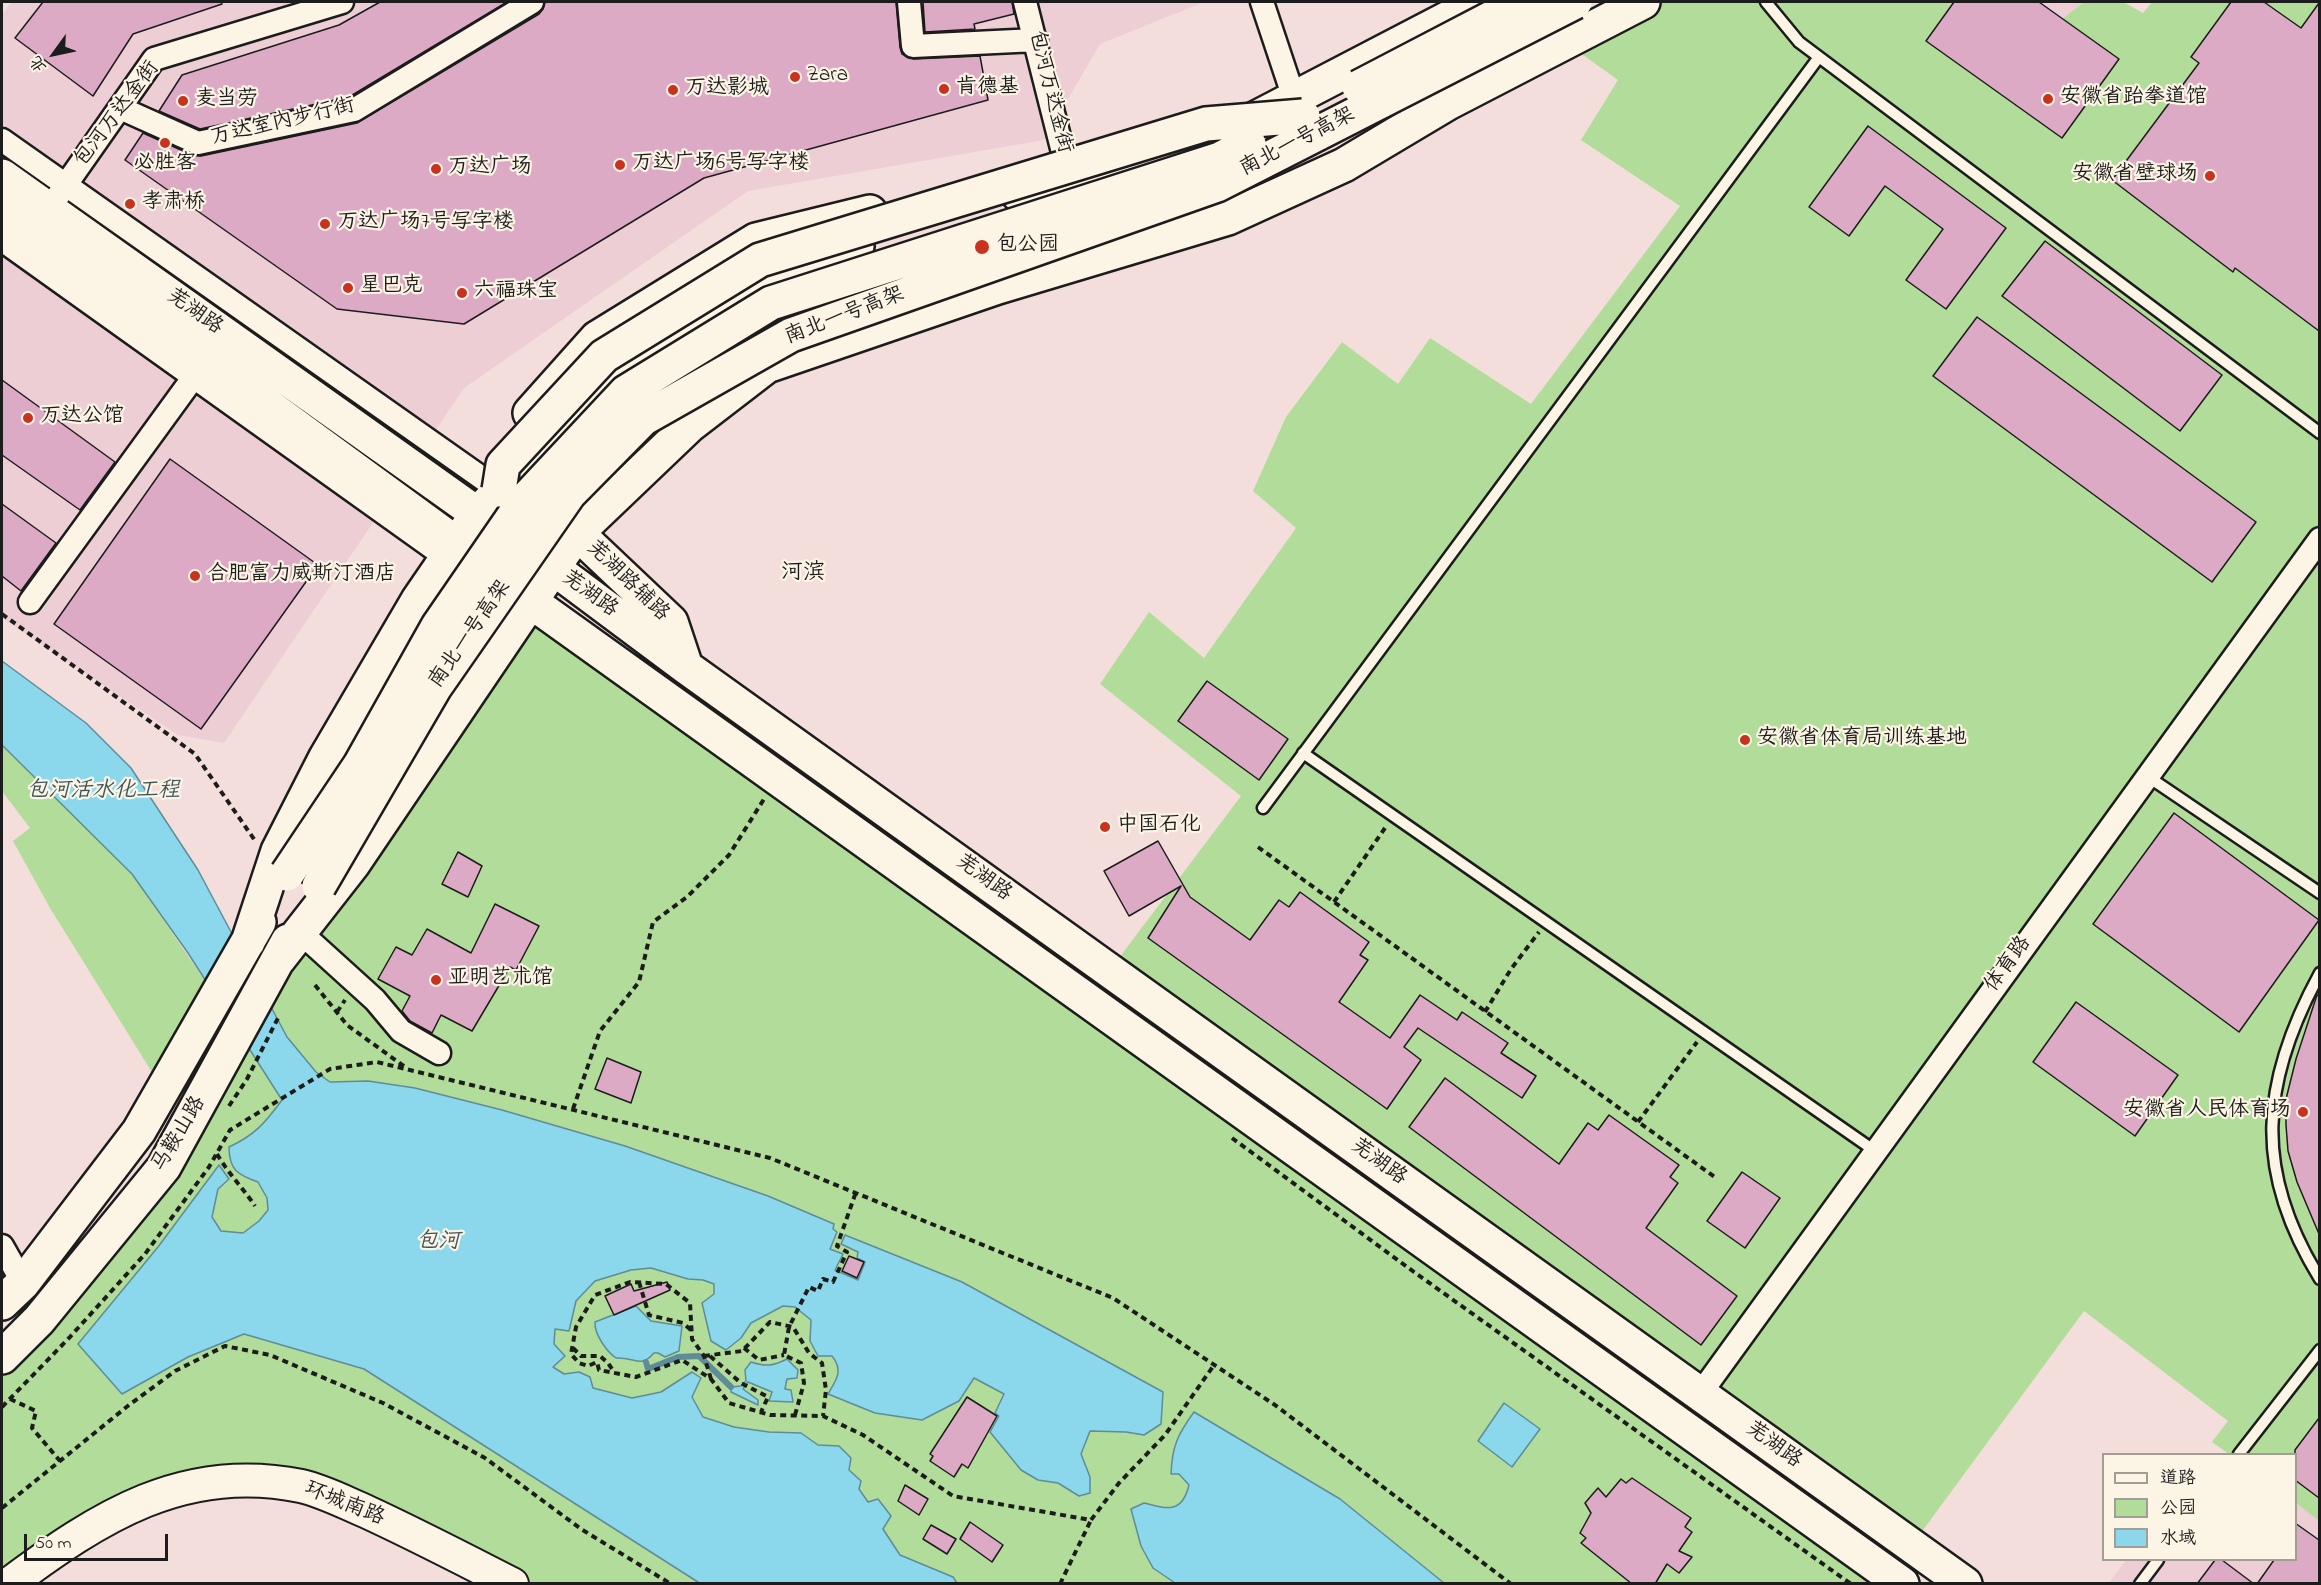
<!DOCTYPE html>
<meta charset="utf-8">
<style>
body{margin:0}
#map{position:relative;width:2321px;height:1585px;overflow:hidden;background:#f3dedb;font-family:"Indie Flower","LXGW WenKai TC",sans-serif}
canvas{display:block}
.frame{position:absolute;inset:0;border:3px solid #1c1c1c;pointer-events:none}
.legend{position:absolute;left:2102px;top:1453px;width:195px;height:108px;box-sizing:border-box;background:#fcf5e5;border:2px solid #a29e95;margin:0;padding:8px 10px;list-style:none;font-size:18px;color:#1c1c1c}
.legend li{display:flex;align-items:center;gap:12px;height:30px}
.legend b{width:30px;border:2px solid #a29e95}
.north{position:absolute;left:24px;top:24px;width:60px;height:60px;-webkit-text-stroke:4px #fcf5e5;paint-order:stroke;rotate:237deg;font-size:16px;font-weight:700;line-height:24px;text-align:center;color:#1c1c1c}
.north::after{content:'';display:block;margin:auto;width:21px;height:27px;background:#1c1c1c;clip-path:polygon(50% 0,100% 100%,50% 72%,0 100%)}
.scale{position:absolute;left:24px;top:1534px;width:144px;height:27px;box-sizing:border-box;border:3px solid #1c1c1c;border-top:0;padding-left:8px;font-size:18px;line-height:21px;white-space:nowrap;color:#1c1c1c;-webkit-text-stroke:4px #fcf5e5;paint-order:stroke}
</style>
<div id="map">
<canvas width="2321" height="1585"></canvas>
<div class="frame"></div>
<ul class="legend">
<li><b style="height:8px;background:#fcf5e5"></b>道路</li>
<li><b style="height:16px;background:#b1dc99"></b>公园</li>
<li><b style="height:16px;background:#8bd7eb"></b>水域</li>
</ul>
<div class="north">北</div>
<div class="scale">50 m</div>
</div>
<script>
const context = document.querySelector('canvas').getContext('2d');
context.lineJoin = 'round';
function paint(path, color) { context.fillStyle = color; context.fill(path, 'evenodd'); }
function stroke(path, color, width, dash) { context.strokeStyle = color; context.lineWidth = width; context.lineCap = dash ? 'butt' : 'round'; context.setLineDash(dash || []); context.stroke(path); }
function label(font, color, halo, rows, align = 'center') {
  context.font = font + ' "Indie Flower","LXGW WenKai TC",sans-serif'; context.lineWidth = 4.5; context.setLineDash([]); context.textBaseline = 'middle'; context.strokeStyle = halo; context.fillStyle = color; for (const [text, x, y, turn = 0] of rows) {
    context.save(); context.translate(x, y); context.rotate((+turn || 0) * Math.PI / 180); context.textAlign = isNaN(turn) ? turn : align; if (halo) context.strokeText(text, 0, 0); context.fillText(text, 0, 0); context.restore();
  }
}
paint(new Path2D(`
 M12,2H1204L1100,44L1044,140L748,191L464,388L224,743L178,735L2,618V14Z
 M2038,2H2084L2062,19Z
 M2296,1503L2319,1521V1583L2108,1584L2126,1560H2296Z`), '#ecced4');
paint(new Path2D(`
 M1643,2H2038L2062,19L2084,2H2123L2143,13L2152,2H2319V1521L2296,1503V1454H2229L2212,1442L2228,1421L2084,1311L1912,1545L1110,970L1241,796L1100,684L1149,612L1204,658L1296,528L1253,491L1286,417L1342,342L1398,384L1430,338L1531,404L1680,206L1581,140L1618,80L1565,42Z
 M530,601L1902,1583H514L260,1472L119,1492L2,1578V1357L164,1167L278,960Z
 M2,745L132,874L216,997L163,1090L50,908L13,841L30,828L2,791Z`), '#b1dc99');
const water = new Path2D(`
 M2,661L86,723L131,768L198,870L287,1037L316,1072L330,1082L368,1081L415,1088L502,1110L625,1146L768,1196L834,1224L833,1229L837,1232L830,1249L843,1254L835,1270L858,1280L865,1262L857,1258L858,1252L841,1244L845,1235L962,1282L1163,1392L1161,1424L1144,1435L1126,1432L1090,1431L1081,1454L1090,1477V1493L1079,1496L1058,1483L1038,1480L1021,1470L990,1432L999,1416L995,1413L1004,1394L974,1378L959,1401L922,1420L875,1413L828,1394C836,1380 844,1371 832,1356H818L810,1341L811,1320L795,1307L783,1306L751,1323L741,1338L726,1350L711,1341L702,1303L714,1294V1284L703,1280L688,1279L651,1268L631,1270L595,1281L576,1301L569,1331L555,1329L554,1344L565,1356L553,1367L564,1374L579,1372L590,1377L593,1388L632,1398L661,1392L692,1372L701,1378L692,1397L703,1417L734,1427L769,1432L801,1433L818,1445L839,1446L851,1458L849,1470L861,1481L859,1489L868,1502L878,1499L891,1516L883,1529L900,1555L953,1577L957,1583L701,1584L364,1369L244,1334L188,1357L122,1394L78,1344L158,1247L219,1165L229,1179L218,1189L212,1217L221,1231L243,1233L259,1221L268,1210L267,1198L258,1182C238,1175 229,1170 229,1147C255,1135 265,1123 282,1100L188,953L132,874L2,745Z
 M636,1306L651,1321L682,1326L679,1351L665,1357L658,1353H654C640,1369 636,1357 616,1358C607,1352 594,1334 595,1322Z
 M787,1359L798,1370L797,1378L787,1379L785,1389L791,1390L793,1402L769,1401L772,1392L748,1382L743,1389L758,1400V1405L731,1392V1387L741,1386L746,1381L745,1370L751,1362C766,1367 773,1366 787,1359Z
 M1504,1403L1540,1429L1512,1467L1478,1441Z
 M1194,1412L1340,1499L1444,1583H1175L1153,1568L1141,1546L1131,1509L1144,1503C1167,1509 1182,1514 1189,1485L1179,1474H1171C1172,1446 1178,1434 1194,1412Z`);
paint(water, '#8bd7eb');
stroke(water, '#5f8c98', 1.5);
stroke(new Path2D(`
 M646,1362L648,1369L678,1357L699,1356L731,1387`), '#5f8c98', 6);
const building = new Path2D(`
 M43,2H221L222,4L133,34L93,96L15,38Z
 M380,2H507L349,97L200,129L159,111L182,75L339,25Z
 M545,2H896L900,47L902,54L914,59L980,56L988,100L704,178L464,324L337,309L125,160L143,133L192,155L201,156L357,123L539,14L543,9Z
 M923,2H1012L1014,14L974,24L975,29L925,32Z
 M1954,2H2039L2119,59L2062,138L1926,41Z
 M2231,2H2264L2301,28L2319,3V331L2235,268L2233,272L2112,180L2199,63L2191,57Z
 M1868,126L2006,228L1946,309L1906,280L1943,229L1885,186L1849,236L1809,207Z
 M2045,241L2222,375L2180,431L2002,296Z
 M1977,317L2256,522L2212,582L1933,376Z
 M2,380L115,462L80,510L2,455Z
 M170,459L318,565L201,729L54,624Z
 M2,504L56,543L21,591L2,576Z
 M1207,681L1288,739L1259,780L1178,721Z
 M2174,813L2319,920L2239,1032L2093,924Z
 M1158,841L1190,897L1250,940L1279,900L1289,907L1300,892L1369,942L1360,955L1368,960L1339,1002L1390,1038L1420,995L1457,1020L1462,1012L1508,1043L1501,1053L1536,1076L1522,1098L1418,1028L1404,1047L1421,1060L1387,1109L1148,938L1181,886L1129,916L1104,871Z
 M458,852L482,866L468,897L442,884Z
 M495,904L539,926L516,970L510,967L472,1031L441,1015L432,1033L410,1021L402,1011L410,996L378,979L396,947L412,955L427,929L471,953Z
 M2317,995L2319,996V1234L2297,1182L2288,1151L2286,1125V1099L2296,1059Z
 M2076,1002L2178,1075L2135,1136L2033,1062Z
 M607,1058L641,1072L631,1103L595,1089Z
 M1445,1078L1559,1164L1588,1123L1598,1130L1609,1115L1679,1165L1670,1177L1678,1183L1646,1228L1737,1296L1701,1345L1409,1127Z
 M1742,1172L1780,1198L1745,1248L1707,1221Z
 M849,1256L864,1262L857,1278L842,1271Z
 M667,1282L670,1290L614,1315L605,1296L631,1284L634,1291Z
 M967,1397L997,1416L968,1468L962,1464L954,1477L930,1461L933,1456L930,1454Z
 M2319,1418V1498L2295,1480V1450Z
 M1632,1478L1691,1518L1685,1527L1692,1532L1679,1551L1692,1557L1679,1573L1667,1564L1655,1584H1632L1581,1543L1586,1538L1580,1533L1591,1513L1585,1503L1598,1488L1606,1497L1621,1479L1626,1483Z
 M905,1485L928,1499L919,1515L898,1501Z
 M970,1522L1003,1545L992,1562L960,1539Z
 M2295,1523L2319,1540V1584H2257L2274,1560H2295Z
 M931,1525L956,1539L947,1554L923,1539Z
 M2215,1560H2222L2254,1584H2197Z`);
paint(building, '#ddaac5');
stroke(building, '#1c1c1c', 1.5);
const lane = new Path2D(`
 M1766,2L1799,42L2320,433
 M1303,753L1875,1151
 M2147,776L2320,893
 M1263,808L1819,57
 M2320,973C2260,1083 2253,1171 2320,1279
 M2239,1454L2320,1350
 M2140,1584L2158,1560`);
const street = new Path2D(`
 M909,2L913,46L1036,40
 M1025,2L1070,180
 M1262,2L1294,98
 M120,108L198,143L354,110L532,2
 M2,140L499,490
 M58,196L154,59L342,2
 M2,240L447,558
 M30,602L193,378
 M300,932L375,1000L401,1031L439,1053
 M2,1246L23,1283
 M1700,1394L2320,539`);
const secondary = new Path2D(`
 M9,1584C99,1517 184,1462 301,1486C323,1491 344,1502 365,1511C415,1534 463,1559 512,1584`);
const primary = new Path2D(`
 M2,176L552,567L686,667L1965,1584
 M2,211L456,543L530,601L1902,1584
 M577,533L671,622L686,667`);
const highway = new Path2D(`
 M1018,194L1071,184L1212,141L1479,2
 M530,413L597,338L756,240L870,212
 M248,942L278,851L326,757L418,600L477,514L626,360L764,278L857,246
 M278,960L353,864L577,533L689,426L767,366L998,287L1228,218L1344,165L1448,103L1643,2
 M2,1303L23,1283L139,1131L259,922
 M2,1357L39,1320L164,1167L288,941`);
stroke(lane, '#1c1c1c', 15);
stroke(street, '#1c1c1c', 27);
stroke(secondary, '#1c1c1c', 36);
stroke(primary, '#1c1c1c', 38);
stroke(highway, '#1c1c1c', 38);
stroke(new Path2D(`
 M2,614L195,754L256,842
 M1258,847L1716,1178
 M1334,902L1385,828
 M315,985L347,1025L405,1067
 M337,1012L345,1000
 M1485,1012L1511,969L1539,932
 M229,1106L247,1079L278,1018
 M573,1109L600,1031L639,982L653,922L687,897L729,855L764,799
 M1638,1122L1697,1042
 M1232,1138L1414,1272L1851,1584
 M217,1154C228,1173 243,1188 255,1206
 M639,1282L649,1315L683,1323L691,1330
 M573,1348L581,1356H600L608,1363L614,1372
 M744,1348L759,1360L784,1355
 M704,1356L742,1351L770,1322L793,1327L809,1353L822,1363L826,1390L823,1416
 M710,1356L741,1383L768,1397L761,1412
 M711,1379L704,1356L692,1339L690,1303L666,1284L630,1282L595,1295L576,1327L571,1354L579,1363L588,1366L597,1362L599,1370L636,1377L682,1360L711,1379L729,1403L770,1415L823,1416L863,1435L953,1496L1091,1520L1119,1483L1165,1435L1214,1365
 M10,1399L36,1411L32,1428L60,1461
 M2,1407L69,1338L145,1254L209,1167L230,1130L330,1069L377,1062L770,1158L1113,1298L1275,1405L1511,1584
 M795,1415L804,1383L801,1363L784,1355L789,1327L809,1287L818,1291L823,1279L833,1282L847,1252L837,1246L856,1192
 M2,1508L129,1405L175,1371L225,1346L270,1355L383,1403L485,1458L581,1529L671,1584
 M1060,1584L1091,1520`), '#1c1c1c', 4, [6, 4.5]);
stroke(lane, '#fcf5e5', 10);
stroke(street, '#fcf5e5', 22);
stroke(secondary, '#fcf5e5', 32);
stroke(primary, '#fcf5e5', 33);
stroke(highway, '#fcf5e5', 33);
const highwayBridge = new Path2D(`
 M1359,87L1522,2
 M499,490L503,465L604,356L760,260L1206,124L1303,116
 M287,874L360,765L438,626L524,501L626,392L771,303L1220,159L1249,144
 M319,886L435,687L569,494L643,419L791,335L1217,185L1575,2`);
stroke(highwayBridge, '#1c1c1c', 38, []);
stroke(highwayBridge, '#fcf5e5', 33);
for (const [x, y, r, color] of [
 [795,77,6,"#c8321e"],
 [944,89,6,"#c8321e"],
 [673,90,6,"#c8321e"],
 [2048,99,6,"#c8321e"],
 [183,101,6,"#c8321e"],
 [165,143,6,"#c8321e"],
 [620,165,6,"#c8321e"],
 [436,169,6,"#c8321e"],
 [2210,176,6,"#c8321e"],
 [130,204,6,"#c8321e"],
 [325,224,6,"#c8321e"],
 [982,247,8,"#c8321e"],
 [348,288,6,"#c8321e"],
 [462,293,6,"#c8321e"],
 [28,418,6,"#c8321e"],
 [195,576,6,"#c8321e"],
 [1745,740,6,"#c8321e"],
 [1105,827,6,"#c8321e"],
 [436,980,6,"#c8321e"],
 [2303,1112,6,"#c8321e"]
]) { const dot = new Path2D(); dot.arc(x, y, r, 0, 2 * Math.PI); context.fillStyle = color; context.fill(dot); stroke(dot, '#fcf5e5', 2); }
label('21px', '#1c1c1c', '#fcf5e5', [
 ["Zara",807,77],
 ["肯德基",956,89],
 ["万达影城",685,90],
 ["安徽省跆拳道馆",2060,99],
 ["麦当劳",195,101],
 ["必胜客",165,165,"center"],
 ["万达广场6号写字楼",632,165],
 ["万达广场",448,169],
 ["安徽省壁球场",2198,176,"right"],
 ["孝肃桥",142,204],
 ["万达广场7号写字楼",337,224],
 ["包公园",996,247],
 ["星巴克",360,288],
 ["六福珠宝",474,293],
 ["万达公馆",40,418],
 ["合肥富力威斯汀酒店",207,576],
 ["安徽省体育局训练基地",1757,740],
 ["中国石化",1117,827],
 ["亚明艺术馆",448,980],
 ["安徽省人民体育场",2291,1112,"right"]
], 'left');
label('21px', '#1c1c1c', '#fcf5e5', [
 ["包河万达金街",1049,92,76],
 ["包河万达金街",118,115,-53],
 ["万达室内步行街",283,123,-13],
 ["南北一号高架",1298,143,-27],
 ["芜湖路",194,313,35],
 ["南北一号高架",845,317,-21],
 ["芜湖路辅路",627,582,44],
 ["芜湖路",589,595,36],
 ["南北一号高架",471,635,-55],
 ["芜湖路",983,879,36],
 ["体育路",2009,965,-54],
 ["马鞍山路",180,1135,-59],
 ["芜湖路",1378,1163,36],
 ["芜湖路",1773,1446,36],
 ["环城南路",344,1505,22]
]);
label('22px', '#1c1c1c', '#fcf5e5', [
 ["河滨",803,574]
]);
label('italic 22px', '#3d545a', '#fcf5e5', [
 ["包河活水化工程",103,792],
 ["包河",438,1243]
]);
</script>
